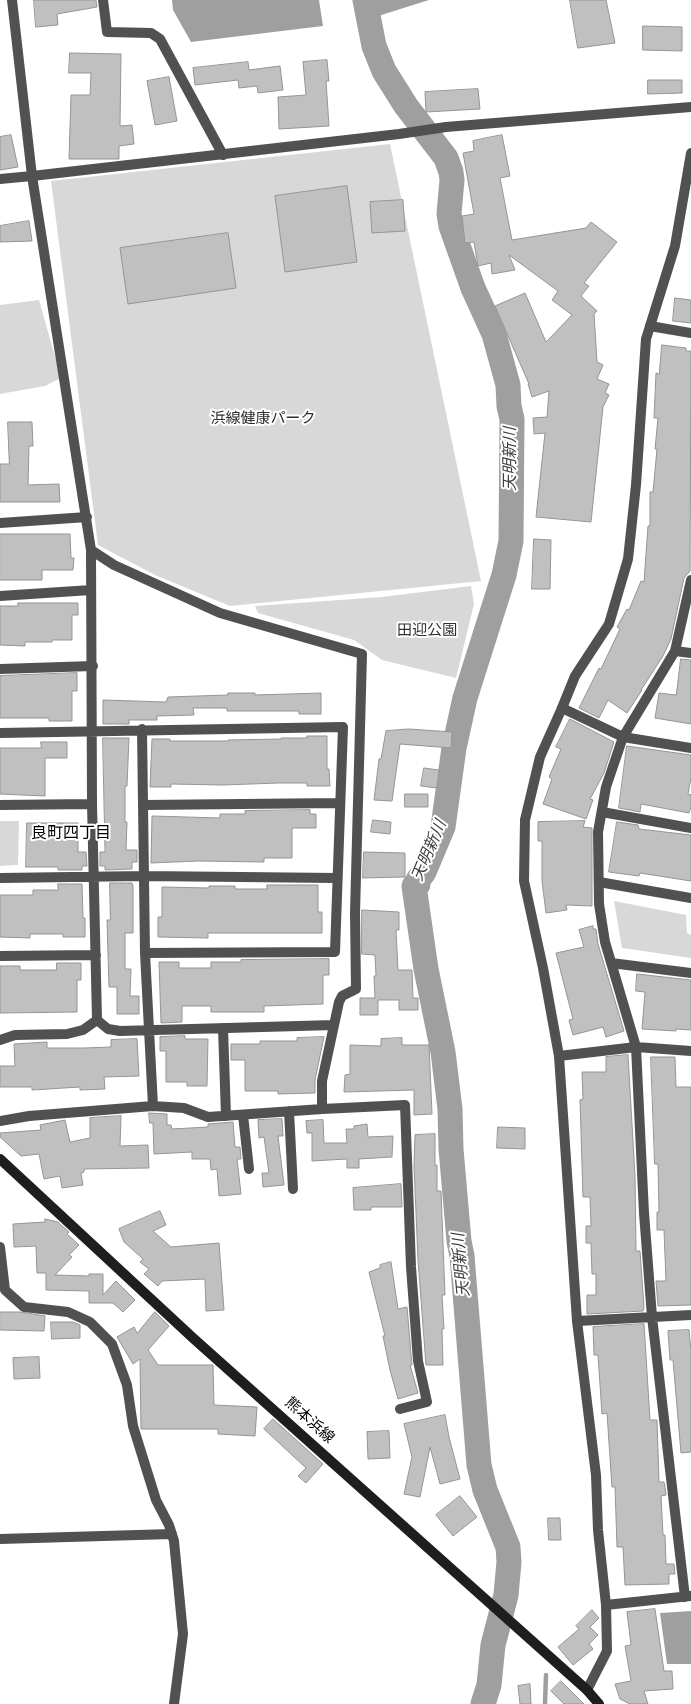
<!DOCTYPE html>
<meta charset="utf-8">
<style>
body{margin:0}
canvas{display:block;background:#fff}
</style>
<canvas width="691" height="1704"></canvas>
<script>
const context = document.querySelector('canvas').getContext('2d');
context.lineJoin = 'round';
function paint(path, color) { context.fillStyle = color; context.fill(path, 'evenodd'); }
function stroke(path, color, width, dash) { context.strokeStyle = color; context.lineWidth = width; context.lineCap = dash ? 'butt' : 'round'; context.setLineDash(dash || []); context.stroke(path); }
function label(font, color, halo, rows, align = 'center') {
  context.font = font + ' "Nunito Sans","Noto Sans JP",sans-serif'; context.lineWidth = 4; context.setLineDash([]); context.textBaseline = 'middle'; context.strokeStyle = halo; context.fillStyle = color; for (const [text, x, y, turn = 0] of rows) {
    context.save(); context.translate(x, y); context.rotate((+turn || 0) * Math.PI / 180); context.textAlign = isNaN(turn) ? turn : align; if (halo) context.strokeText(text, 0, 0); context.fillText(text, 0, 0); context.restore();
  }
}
paint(new Path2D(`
 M390,144L481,581L230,606L155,575L98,545L51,181Z
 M39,300L61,378L45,386L0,394V305Z
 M471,586L474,604L456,678L382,660L354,640L258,613L255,606L382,597Z
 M0,821H19L18,865L0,866Z
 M614,901L686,915L687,933L691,935V958L622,948Z`), '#d8d8d8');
paint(new Path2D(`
 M172,0H319L323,26L191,42L173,10Z
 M372,0H429L375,17Z
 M691,1611V1664H667L660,1613Z`), '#9f9f9f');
stroke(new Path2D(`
 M545,1704L546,1675`), '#9f9f9f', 4.5);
stroke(new Path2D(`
 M365,0L374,46L384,71L406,106L446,158L451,172L452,180L449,214L451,226L473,288L494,334L508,385L509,406L512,419L511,541L504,575L465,698L454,748L443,827L424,872L418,880V884L414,886L426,969L443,1052L450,1109L451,1149L459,1241L462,1256L479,1465L485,1490L508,1547L509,1562L506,1595L493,1645L489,1685L483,1704`), '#9f9f9f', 25);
const building = new Path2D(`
 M34,0H96L97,7L57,14L58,25L36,27Z
 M570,0H606L615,43L578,48Z
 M643,26L682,27V51L643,50Z
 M70,53L121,54L120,126L132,125L134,144L119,146V159H69L71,95H90L91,73H69Z
 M327,60L329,81H326L329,126L279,129L278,97L306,95L303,62Z
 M248,62L249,70L280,66L283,90L258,93L257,86L239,88L238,80L195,85L193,68Z
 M169,77L177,121L155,125L147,81Z
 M648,80H682V93L648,94Z
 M478,89L480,109L426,112L425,92Z
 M11,135L18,167L0,170V137Z
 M502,135L510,176L500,178L512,240L586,228L591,222L617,242L584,283L589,286L581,296L597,311L594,314L597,362L603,365L597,379L609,384L605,393L609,395L603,407L591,522L536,517L545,433L534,434L533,418L547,417L549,391L532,397L528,384H529L495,306L525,293L546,342L572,315L552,300L558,291L509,255L515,270L492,274L491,263L478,266L474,242L465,243L462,216L474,214L463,153L474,151L473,141Z
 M347,186L357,262L285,272L275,196Z
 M403,200L405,231L372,233L370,202Z
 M29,221L32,241L0,242V226Z
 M228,233L236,288L128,304L120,248Z
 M675,298L691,300V323L673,321Z
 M662,345L686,348V351H691L690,571L684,578L671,639L663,656L641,690H642L627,713L608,700L599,718L579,708L599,668L601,669L620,629L617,627L627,609L629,610L641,581L644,582L648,526H650V492H653L657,449H655L658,418H654L656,373L659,374Z
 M8,422H32L33,446H29L28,485L59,484L60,502H0V464H9Z
 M0,534H70L71,558H74L73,570H42V580H0Z
 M534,539L551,540L550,589H532Z
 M18,603H78V615H72V640H52V642H25V646L0,645V606H18Z
 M681,659L691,660V724L655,718L659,693L676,695Z
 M77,673V691H72V721H49V718H0V676Z
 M228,693H255V695L321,693V714H299V711H227V708H193L194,715L157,716V720H129V724H103V700L166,702L168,697L228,695Z
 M570,719L614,742L604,773L590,799L593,800L586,819L543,804L552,779L549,777L561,749L556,747Z
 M409,729L452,732L451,748L400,744L392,801L374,800L379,759H381L386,731Z
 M307,736H327V769H329L330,786H307V783H278L223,785L171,784V787H150L152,739H170V741H228V740L281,739V738H307Z
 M103,738H129L127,786H125V822H127L126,850H137V862H132V869L105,870V866H100V852H105V850Z
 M41,742H67V758H45V796L0,794V748H41Z
 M627,746L691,755V778L688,794L691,795V807L689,813L641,804L640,812L619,808Z
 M424,768L439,770L437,788L421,786Z
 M405,794H428V807H405Z
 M310,810V814H316V828H292V858H264V862L199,861L151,863L152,816L220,818V814H245V811Z
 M373,820L391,822L390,834L371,832Z
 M585,821L583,827L592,828V906L566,905L567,910L546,913L542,881V841H538V822Z
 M617,822L638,825L639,829L691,835V881L640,873L639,876L609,872Z
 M27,823H78V852H86L87,866H82V870H58V867H26Z
 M364,852L405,853V877L363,878Z
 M110,883H132L133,886V933H125V969H131L130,996H139V1014H117V987H109L107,920H110Z
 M58,884H82L83,918H85V937H63V934H30V938L0,937V895H33V890H58Z
 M267,885H318V912H322V933H208V938L158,937V917H162V887L209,888V886H235V889H267Z
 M362,910L399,912V930H396L398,970H412L413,998H418V1010H399V1000H378V1015H360V998H375L374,976H376L375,955L362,954Z
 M593,926V929H596L598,944L624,1031L606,1037L603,1027L573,1035L569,1020L573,1019L556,953L584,947L579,930Z
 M329,959V975H323V1004L264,1006V1012H211V1006H182V1022L161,1023L159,962H179V968H211V962H241V960Z
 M57,963H81V980H77V1012L0,1013V966H20V970H56Z
 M637,974L691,980V1030L676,1029V1031L642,1029L645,992L636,991Z
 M185,1036V1039H208L207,1086H187V1082H166V1051H160V1037Z
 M324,1037L315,1080V1093L278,1094V1091H245V1060H231V1044H260V1041H297V1038Z
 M402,1038V1045H429L432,1114L414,1115V1090L344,1092L345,1075L350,1074V1045L381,1046V1039Z
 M137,1039L139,1076L104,1077L105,1089L80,1090V1087L32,1090V1087H0V1066H15L14,1044L47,1042V1048H84L111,1047V1040Z
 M628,1055L635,1176L636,1251H640L644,1307L643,1311L587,1314V1295H596V1274H592L591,1243H586V1226H591L590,1197H583L580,1100L583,1099L582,1072H606V1057Z
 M651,1057H675L676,1087H691V1305L658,1306L656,1281H666L664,1230H657V1212H659L658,1164H655Z
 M149,1113L167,1114V1125H171L172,1129L208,1127V1124L233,1122L235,1147H240L241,1159H237L241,1194L219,1196L217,1169L211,1170L210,1159H192V1152L154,1154L153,1123H150Z
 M121,1116L120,1146L148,1145L149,1168L84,1169V1172L81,1173L83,1185L62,1188L60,1176L44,1179L39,1154L21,1156L0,1137V1133L41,1130L40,1125L65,1120L70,1142L90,1138V1118Z
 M282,1119L283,1136H278L284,1185L263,1187L262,1173H269L264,1137L259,1138L258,1120Z
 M323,1120L324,1143H347L346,1129H354V1126L367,1124L368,1137L393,1136L392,1157L359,1159V1168H347V1159L312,1161V1133H307L306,1121Z
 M498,1127L525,1128V1149L497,1148Z
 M435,1134V1165H437V1191H441L445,1295H442L444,1329H442L443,1365H426L418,1260L414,1165L415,1135Z
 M401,1184L402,1207H371V1210H354L353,1188Z
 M160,1211L166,1225L153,1231L171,1247L219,1243L224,1310L206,1311L205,1279L162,1281L158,1286L144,1274L149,1269L140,1262L143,1259L124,1242L119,1229Z
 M45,1219L58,1222L69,1232L67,1234L79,1245L69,1255L72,1257L55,1275L89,1276V1274H103V1295L116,1281L135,1300L123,1312L113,1303H89V1291L46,1290V1273H37L36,1246L14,1247L13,1224L45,1222Z
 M391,1262L398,1309L407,1307L412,1365H410L418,1393L398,1399L390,1370L383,1336H385L369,1272L380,1268V1265Z
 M0,1312H20L45,1316L44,1331L0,1330Z
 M155,1312L169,1326L148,1350L158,1365H213L214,1405L257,1407L255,1436L218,1434V1429H141L140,1359L133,1364L117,1337L134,1327L137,1333Z
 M51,1322H73L80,1325V1338L52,1339Z
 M644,1324L650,1420H657L659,1482H664L665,1487L666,1495L661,1496L663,1535H665L666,1564H674L675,1574H669V1584L625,1585L623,1547H617L615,1487H612L607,1413L602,1414L598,1355H594L593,1327Z
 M689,1330L691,1351V1452L681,1453L673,1360H670L668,1331Z
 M39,1357L40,1378L14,1379L13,1358Z
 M445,1415L449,1437L460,1479L440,1484L430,1447L420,1497L404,1494L412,1457L404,1424Z
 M273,1419L323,1464L306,1483L298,1476L306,1468L264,1429Z
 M389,1431L390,1458L368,1459L367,1432Z
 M460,1496L477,1517L453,1536L436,1515Z
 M548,1518H560L561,1540H549Z
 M655,1609L664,1671H672L673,1689L644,1691L648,1704H630L620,1699L615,1684L631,1681L625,1646L631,1645L627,1612Z
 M592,1610L599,1618L590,1627L598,1635L589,1644L593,1649L573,1665L558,1647L579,1629L576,1626Z
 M561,1681L584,1704H564L551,1691Z
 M530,1684L531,1704H520L518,1686Z`);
paint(building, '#c0c0c0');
stroke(building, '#959595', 1);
stroke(new Path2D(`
 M103,0L107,32L151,33L160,39L223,155
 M0,179L32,176
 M650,326L691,333
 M0,523L87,517
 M0,596L91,590
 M675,651L691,580
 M0,669L93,666
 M562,708L623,737L691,748
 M142,729L145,953L153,1106
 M0,733L343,727L335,952L145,953
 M0,805L92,804
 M143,805L340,803
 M602,812L691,828
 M0,878L144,876L337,878
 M599,882L691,898
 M0,956L96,955
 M611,963L691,973
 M97,1020L108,1029L120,1031L334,1025
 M223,1028L226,1116
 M0,1040L15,1035L67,1034L83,1030L97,1020L92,804L91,550
 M559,1056L636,1047L691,1051
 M322,1109L405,1105L411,1267L418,1361L427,1402L400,1409
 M289,1111L293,1189
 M243,1115L249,1169
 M0,1121L29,1116L153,1106L184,1108L208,1117L322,1109V1081L339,1002L342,996L356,989L355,913L362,654L220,613L114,565L91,550L32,176L12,0
 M0,1247L5,1290L24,1307L68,1312L90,1322L112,1344L127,1385L133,1426L156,1500L169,1525L174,1541L183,1634L174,1704
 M577,1321L691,1315
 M0,1539L172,1534
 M685,1597L652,1317L644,1213L636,1047L605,942L599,904L598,832L606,787L623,737L675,651L691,653
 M606,1605L690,1596`), '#515151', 10);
stroke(new Path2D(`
 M32,176L399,134L446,127L691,107
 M587,1690L607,1651L606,1605L598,1530L596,1475L577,1321L559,1056L543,968L524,881L525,820L540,757L562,708L575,676L609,624L628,559L636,485L646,339L675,246L691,153`), '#515151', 10);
stroke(new Path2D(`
 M0,1159L193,1338L587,1690L599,1704`), '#1e1e1e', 10);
label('15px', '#2f2f2f', '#fff', [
 ["浜線健康パーク",263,419],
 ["田迎公園",427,631]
]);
label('15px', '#000', '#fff', [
 ["熊本浜線",309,1421,42]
]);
label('italic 16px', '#404040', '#fff', [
 ["天明新川",511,459,-90],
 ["天明新川",430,851,-67],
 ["天明新川",462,1265,-95]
]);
label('16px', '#000', '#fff', [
 ["良町四丁目",71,834]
]);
</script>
